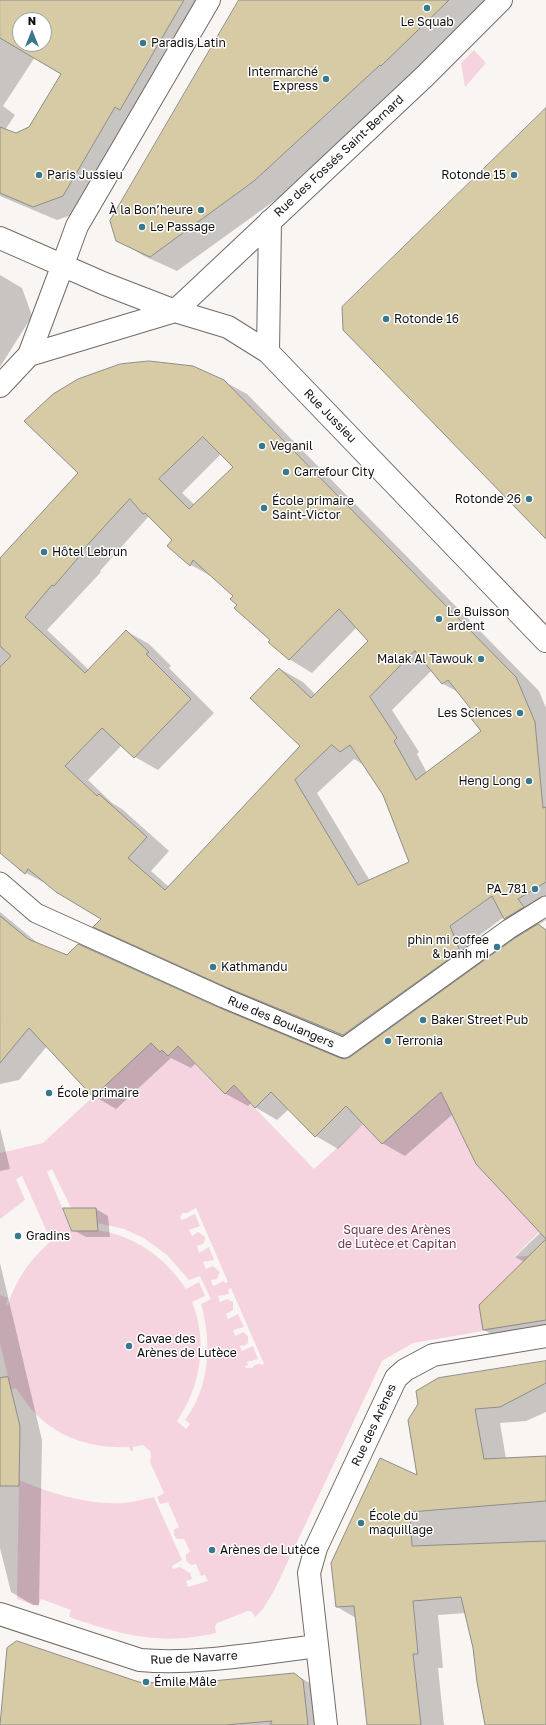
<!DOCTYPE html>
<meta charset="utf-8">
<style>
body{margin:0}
#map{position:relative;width:546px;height:1725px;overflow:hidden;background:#f9f5f2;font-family:"Golos Text",sans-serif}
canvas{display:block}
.north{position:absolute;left:12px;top:12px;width:40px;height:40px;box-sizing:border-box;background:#fff;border:1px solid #a09f9f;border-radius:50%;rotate:0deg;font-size:11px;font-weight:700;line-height:16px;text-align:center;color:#110f0f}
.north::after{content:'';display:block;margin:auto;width:14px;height:18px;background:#39798d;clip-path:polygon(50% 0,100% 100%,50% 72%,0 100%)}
</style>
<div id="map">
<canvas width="546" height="1725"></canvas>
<div class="north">N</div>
</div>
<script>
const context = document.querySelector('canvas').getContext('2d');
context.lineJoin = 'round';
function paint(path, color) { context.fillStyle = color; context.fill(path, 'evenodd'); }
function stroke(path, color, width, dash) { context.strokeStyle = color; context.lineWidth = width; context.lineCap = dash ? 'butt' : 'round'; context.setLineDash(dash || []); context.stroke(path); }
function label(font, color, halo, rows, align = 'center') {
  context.font = font + ' "Golos Text",sans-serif'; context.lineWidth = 3; context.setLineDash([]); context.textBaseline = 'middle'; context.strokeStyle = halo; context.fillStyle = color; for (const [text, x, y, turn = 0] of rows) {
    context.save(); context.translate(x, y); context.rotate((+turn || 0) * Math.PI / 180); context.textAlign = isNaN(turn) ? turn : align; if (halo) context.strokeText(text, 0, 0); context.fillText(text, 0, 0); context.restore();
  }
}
paint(new Path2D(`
 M474,50L486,63L465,87L461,63Z
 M164,1031L208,1078L217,1067L255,1108L314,1169L363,1124L429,1067L476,1164L540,1231L514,1257L546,1254L516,1276L524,1324L413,1343L382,1361L275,1589L263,1609L255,1617L252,1612L248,1611L217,1623L215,1626L216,1633C160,1646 122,1635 69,1617L71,1610L41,1599L38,1606L17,1599L19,1480C52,1494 88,1505 124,1503C134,1502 144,1499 154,1497L182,1560L172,1566L173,1569L180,1567L190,1573L192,1579L186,1581L188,1587L208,1581L205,1575L201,1576L196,1564L191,1565L186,1561V1555L190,1551L184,1539H177L174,1535V1530L179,1527L168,1502L160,1504L157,1497L164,1493L150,1462L151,1456L150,1451L143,1445L133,1447V1451H131L129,1447C93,1449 57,1438 32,1410C26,1403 21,1395 16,1388L11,1390L0,1343V1295L8,1298L6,1304L8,1305C16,1278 31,1259 51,1241L22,1176L16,1179L25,1200L0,1219V1153L43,1143ZM52,1169L72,1210L97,1223L124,1229L144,1238L167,1255L189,1280L200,1276L211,1299L201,1304C212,1343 210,1387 185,1420L190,1424L186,1429L177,1421C201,1386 208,1342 192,1302L205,1296L199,1282L186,1289C166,1258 134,1235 97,1230C89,1229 81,1230 72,1231L47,1172ZM196,1208L228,1282L225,1283L224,1281L213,1286L211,1280L217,1279L220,1272L213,1266L206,1269L203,1262L214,1260L209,1247L199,1253L197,1246C202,1244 205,1245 205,1237L198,1232L192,1236L189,1230L200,1226L195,1214L188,1217V1218L181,1220L180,1216L182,1215V1213H187ZM231,1288L264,1364L261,1365L260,1363L253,1366V1368H246L245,1366L248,1365L247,1362L258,1359L253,1346L242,1351L240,1346L243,1345L244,1346L248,1343V1336L243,1332L235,1336L233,1330L244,1327L238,1314L228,1319L226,1314L233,1310V1302L227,1299L220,1302L218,1296L229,1294L228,1290Z`), '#f5d4e0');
paint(new Path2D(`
 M0,0H214L86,210L57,220L0,196ZM20,20H44V44H20ZM35,57L62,74L29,128L16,134L5,130L15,115L3,106Z
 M240,0H490L407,80L281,196L177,271L144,256L117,240Z
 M0,275L22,288L32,316L0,367Z
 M223,381L247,394L539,691L546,708V909L540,912L546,920L538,925L546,930V1336L507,1343L484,1330L524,1262L515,1257L541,1232L453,1114L405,1156L382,1143L364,1123L338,1149L316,1136L289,1109L277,1120L255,1107L251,1103L248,1106L226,1094L196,1063L191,1068L171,1058L116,1109L94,1096L47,1046L19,1080L0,1084V912L40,945L219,1009L340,1059L345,1060L351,1058L365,1048L253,1001L118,940L95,927L102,919L49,885L26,873L0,852V559ZM221,454L234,467L195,505L182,493ZM149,516L174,540L169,546L191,565L214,578L234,596L238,605L289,659L312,673L357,627L370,641L316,695L303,682L280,669L301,746L169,887L151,871L169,851L122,809L112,803L88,780L122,745L135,757L158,770L214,713L169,668L171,666L149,644L126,631L89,670L47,630L101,572L100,571ZM432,670L443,684L460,693L475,713L482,731L427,773L417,754L419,752L392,710ZM354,759L364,765L384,795L411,863L370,881L317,793ZM504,917L527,932L482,963L473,940Z
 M0,1128L10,1169L0,1171Z
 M96,1209L108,1216L110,1237H86L73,1230Z
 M0,1263L42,1440L39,1605H33L11,1592L0,1548Z
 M546,1362V1412L526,1421L500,1423L506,1459L546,1457V1725H486L474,1648L466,1613L438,1615L443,1668H438L444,1725H368L356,1618L337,1607L418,1477L409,1421Z
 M294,1674L320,1689L332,1725H1L139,1683L182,1685Z`), '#0003');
const building = new Path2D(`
 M0,0H184L120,110L115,107L63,196L33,207L0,193V127L16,133L29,127L61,74L0,38ZM20,20H44V44H20Z
 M239,0H449L381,66L380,65L254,181L150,257L116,241L110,221Z
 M546,108V539L343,330L342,307Z
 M149,361L193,366L224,380L516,677L535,722L543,808L546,807V882L518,899L524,907L504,919L492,896L450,926L460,951L343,1035L228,988L93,927L101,919L56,892L28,869L25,874L0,853V667L11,656L0,646V558L78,473L24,421L53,394L78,379L120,364ZM203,437L233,467L189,509L159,479ZM130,499L143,514L145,513L172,540L167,546L190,566L193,560L233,596L230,599L237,605L234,608L270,640L268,642L289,660L339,609L368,641L311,698L279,668L250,698L300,746L165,890L128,858L147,837L99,794L97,796L65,766L102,728L134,758L191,699L146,654L149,652L126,630L85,673L25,617L52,585L54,586L78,558L77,557ZM415,651L442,684L448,680L474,713L470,717L481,731L416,780L394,741L397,738L370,697ZM332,745L340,752L350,745L383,795L409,862L358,885L295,780Z
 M0,916L28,939L67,955L78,944L220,1008L340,1058L345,1059L350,1057L515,938L538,924L546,930V1320L483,1330L479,1305L546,1239L476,1164L441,1092L382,1144L346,1106L315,1137L271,1092L255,1108L234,1085L225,1094L178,1046L168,1056L162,1050L160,1052L151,1043L93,1097L29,1028L0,1063Z
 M63,1208H96L98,1231H72Z
 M546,1361V1383L500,1407L475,1409L484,1459L546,1456V1501L410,1512L412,1546L546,1541V1725H485L477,1682L473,1648L461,1597L413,1601L418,1654H413L421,1725H367L354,1606L336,1607L331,1563L380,1458L417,1475L408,1420L418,1404L416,1391L438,1378Z
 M8,1377L20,1426L19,1486H0V1378Z
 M17,1641L139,1682L182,1684L294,1673L303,1680L308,1725H270L272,1721L225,1725H0L7,1648Z`);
paint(building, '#d7cba5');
stroke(building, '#8e8d89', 1);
const pedestrian = new Path2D(`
 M0,882L36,913L224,998L344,1048L509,929L546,906`);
const minor = new Path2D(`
 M62,267L77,226L209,0
 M0,1614L140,1660C197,1665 260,1653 317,1646
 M326,1725L309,1573L316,1548L396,1378L405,1370L433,1355L546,1336`);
const tertiary = new Path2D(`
 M0,238L105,284L175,311L228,327L268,352L546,641
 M268,352L270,221
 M29,355L175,311L424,77L501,0
 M0,386L29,355L62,267`);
stroke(pedestrian, '#6e6b68', 21);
stroke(minor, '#6e6b68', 24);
stroke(tertiary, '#6e6b68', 24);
stroke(pedestrian, '#fff', 19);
stroke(minor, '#fff', 22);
stroke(tertiary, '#fff', 22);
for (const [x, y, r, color] of [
 [427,8,4,"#39798d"],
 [143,43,4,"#39798d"],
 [326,79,4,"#39798d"],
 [39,175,4,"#39798d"],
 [514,175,4,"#39798d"],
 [201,210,4,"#39798d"],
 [142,227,4,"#39798d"],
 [386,319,4,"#39798d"],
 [262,446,4,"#39798d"],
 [286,472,4,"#39798d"],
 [529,499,4,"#39798d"],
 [264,508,4,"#39798d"],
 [44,552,4,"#39798d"],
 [439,619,4,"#39798d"],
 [481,659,4,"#39798d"],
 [520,713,4,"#39798d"],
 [529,781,4,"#39798d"],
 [535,889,4,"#39798d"],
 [497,947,4,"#39798d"],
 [213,967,4,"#39798d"],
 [423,1020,4,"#39798d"],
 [388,1041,4,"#39798d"],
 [49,1093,4,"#39798d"],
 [18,1236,4,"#39798d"],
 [129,1346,4,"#39798d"],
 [361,1523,4,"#39798d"],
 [212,1550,4,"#39798d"],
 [146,1682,4,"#39798d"]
]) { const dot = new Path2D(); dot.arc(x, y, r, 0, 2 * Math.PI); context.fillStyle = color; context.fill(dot); stroke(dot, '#fff', 1.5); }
label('12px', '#110f0f', '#fff', [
 ["Le Squab",427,22,"center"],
 ["Paradis Latin",151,43],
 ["Intermarché",318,72,"right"],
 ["Express",318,86,"right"],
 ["Paris Jussieu",47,175],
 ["Rotonde 15",506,175,"right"],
 ["À la Bon’heure",193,210,"right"],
 ["Le Passage",150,227],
 ["Rotonde 16",394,319],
 ["Veganil",270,446],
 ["Carrefour City",294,472],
 ["Rotonde 26",521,499,"right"],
 ["École primaire",272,501],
 ["Saint-Victor",272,515],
 ["Hôtel Lebrun",52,552],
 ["Le Buisson",447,612],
 ["ardent",447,626],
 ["Malak Al Tawouk",473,659,"right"],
 ["Les Sciences",512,713,"right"],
 ["Heng Long",521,781,"right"],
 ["PA_781",527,889,"right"],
 ["phin mi coffee",489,940,"right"],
 ["& banh mi",489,954,"right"],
 ["Kathmandu",221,967],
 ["Baker Street Pub",431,1020],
 ["Terronia",396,1041],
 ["École primaire",57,1093],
 ["Gradins",26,1236],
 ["Cavae des",137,1339],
 ["Arènes de Lutèce",137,1353],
 ["École du",369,1516],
 ["maquillage",369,1530],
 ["Arènes de Lutèce",220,1550],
 ["Émile Mâle",154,1682]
], 'left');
label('12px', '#110f0f', '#fff', [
 ["Rue des Fossés Saint-Bernard",339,156,-43],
 ["Rue Jussieu",330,416,46],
 ["Rue des Boulangers",281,1022,23],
 ["Rue des Arènes",374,1425,-65],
 ["Rue de Navarre",194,1658,-3]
]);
label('12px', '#6c364d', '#fff', [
 ["Square des Arènes",397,1230],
 ["de Lutèce et Capitan",397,1244]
]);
</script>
